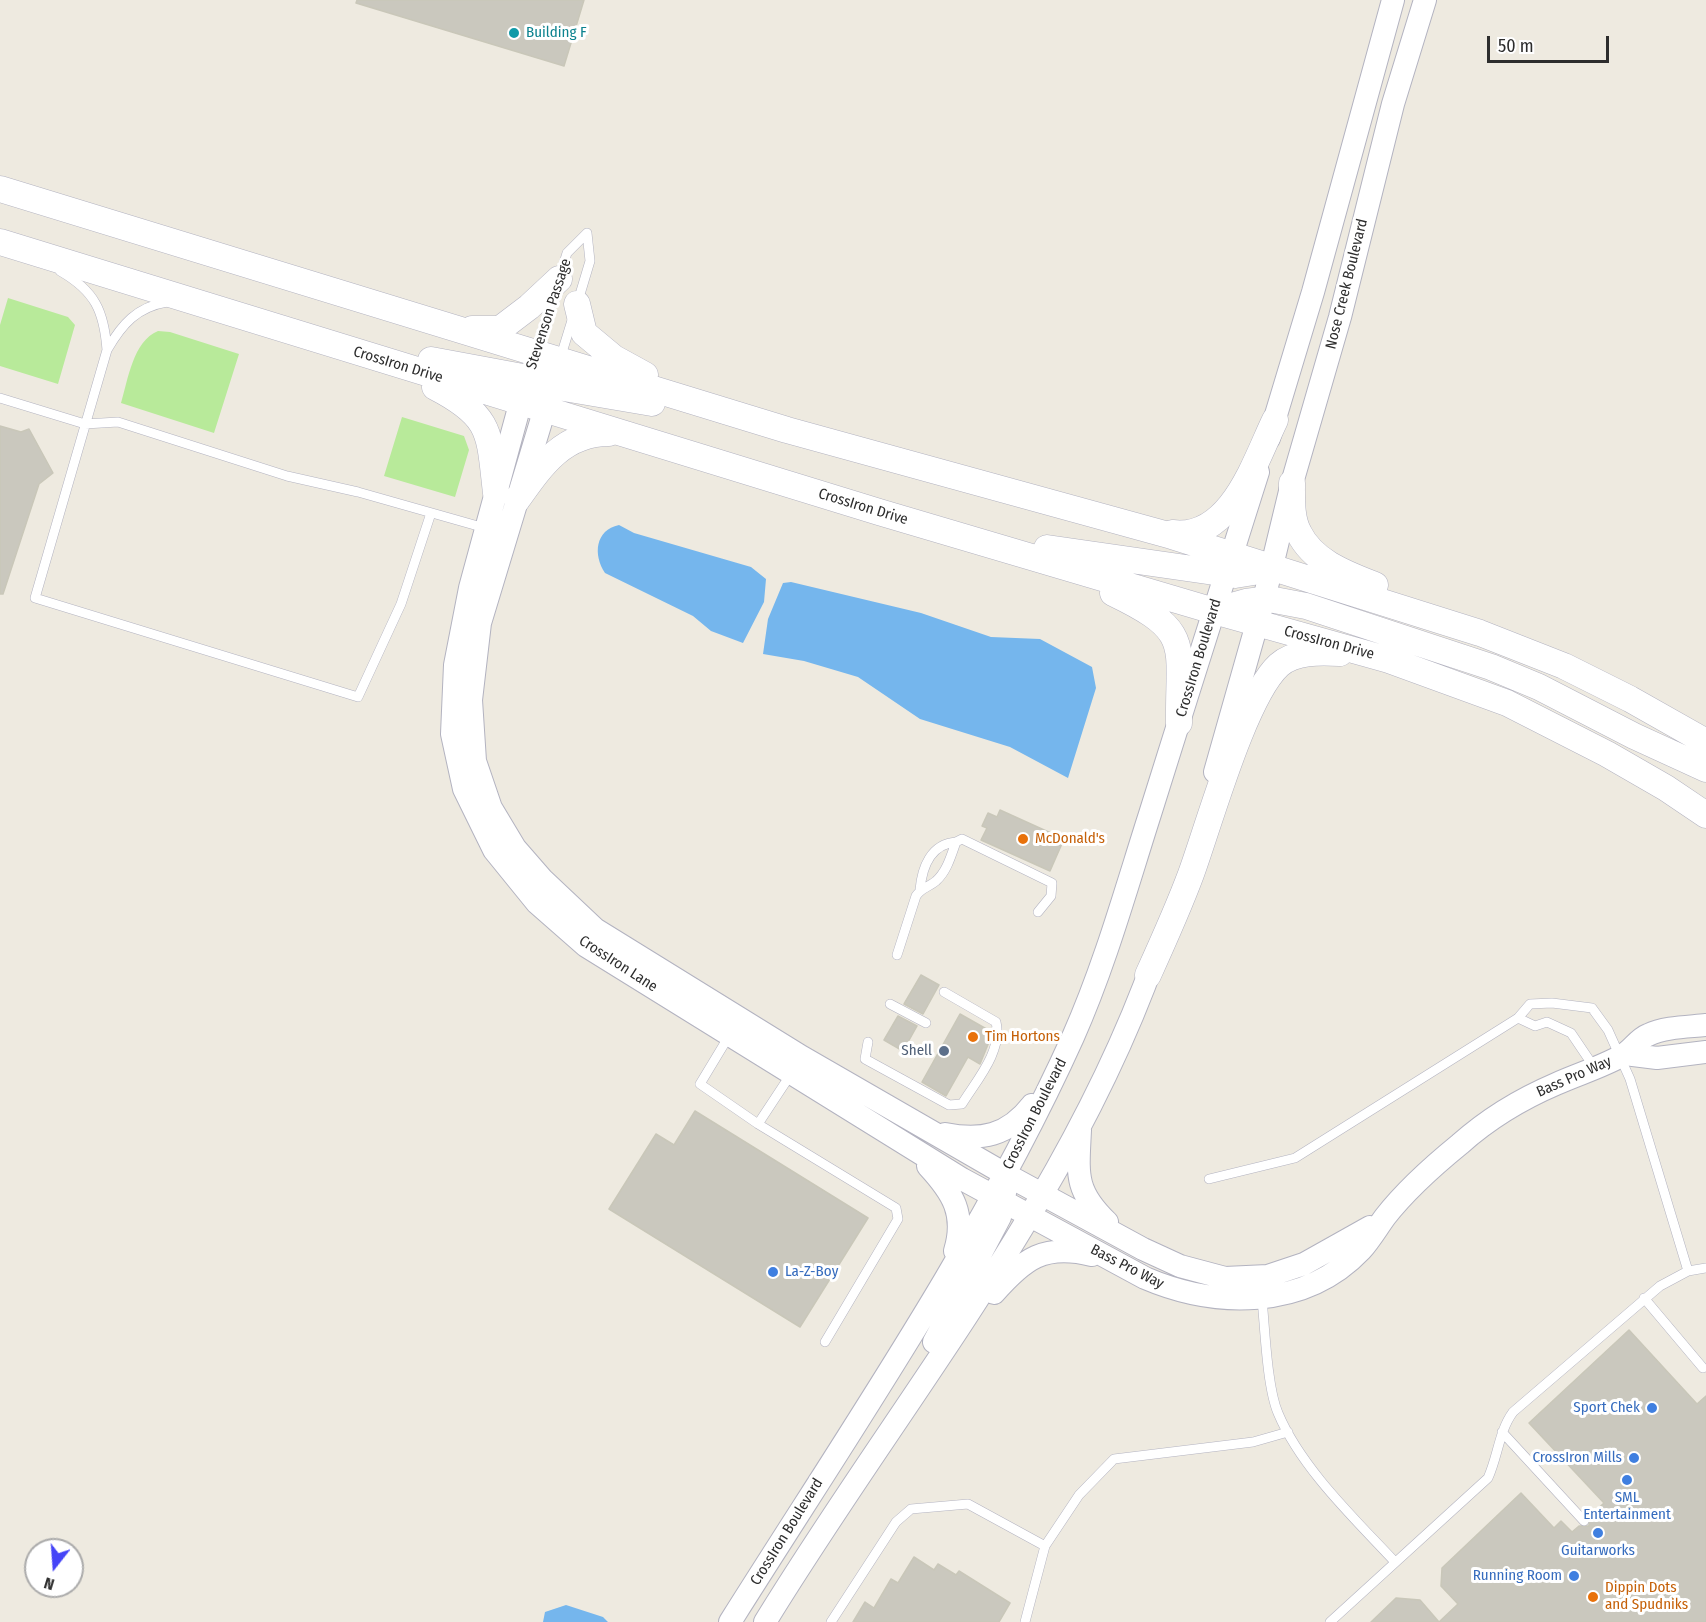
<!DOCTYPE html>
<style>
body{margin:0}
#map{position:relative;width:1706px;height:1622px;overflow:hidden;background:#eeeae0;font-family:"Fira Sans Condensed",sans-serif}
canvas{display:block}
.north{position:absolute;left:24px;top:1538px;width:60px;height:60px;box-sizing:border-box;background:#fff;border:2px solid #ababab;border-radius:50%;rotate:197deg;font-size:16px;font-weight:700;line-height:24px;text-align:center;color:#2d2d2d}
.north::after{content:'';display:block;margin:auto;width:21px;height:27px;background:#4544f7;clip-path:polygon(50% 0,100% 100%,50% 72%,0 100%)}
.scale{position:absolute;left:1487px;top:36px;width:122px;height:27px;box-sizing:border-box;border:3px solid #2d2d2d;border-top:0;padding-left:8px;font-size:18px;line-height:21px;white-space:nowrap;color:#2d2d2d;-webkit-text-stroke:4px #fff;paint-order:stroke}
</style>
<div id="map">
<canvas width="1706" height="1622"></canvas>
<div class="north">N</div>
<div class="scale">50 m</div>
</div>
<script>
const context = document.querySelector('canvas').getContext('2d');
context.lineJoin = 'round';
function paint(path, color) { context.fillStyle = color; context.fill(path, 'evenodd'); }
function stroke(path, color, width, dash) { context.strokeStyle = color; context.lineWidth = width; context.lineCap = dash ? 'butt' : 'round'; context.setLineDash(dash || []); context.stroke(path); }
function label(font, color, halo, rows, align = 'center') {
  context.font = font + ' "Fira Sans Condensed",sans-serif'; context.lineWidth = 6; context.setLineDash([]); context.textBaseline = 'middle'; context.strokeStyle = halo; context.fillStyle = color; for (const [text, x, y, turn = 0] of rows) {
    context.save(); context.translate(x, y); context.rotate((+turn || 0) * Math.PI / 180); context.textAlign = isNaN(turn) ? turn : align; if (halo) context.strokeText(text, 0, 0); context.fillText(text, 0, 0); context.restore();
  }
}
paint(new Path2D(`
 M8,298L68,317L75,325L58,384L0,366V325Z
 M158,331L170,332L239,354L214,433L121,403C128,380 133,341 158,331Z
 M402,417L464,436L469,450L455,497L384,476Z`), '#b8ea9a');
paint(new Path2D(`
 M619,525L634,533L751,567L766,579L764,602L743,643L711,631L693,616L605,573C593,555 595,530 619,525Z
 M791,582L921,613L991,637L1040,639L1092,667L1096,688L1068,778L1010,747L920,719L858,677L804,661L763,654L768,619L783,583Z
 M566,1605L603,1617L608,1622H543L545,1612Z`), '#75b6ed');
const building = new Path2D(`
 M357,0H584L564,66L356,3Z
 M0,426L21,432L29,429L53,473L39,484L3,594H0Z
 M1000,810L1064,839L1050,871L981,840L987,828L982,826L988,813L997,817Z
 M921,975L939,985L923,1014L904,1004Z
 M960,1014L990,1031L989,1042L980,1064L968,1057L946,1096L922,1082Z
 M898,1016L917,1026L903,1051L884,1040Z
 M695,1111L868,1218L800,1327L609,1209L656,1134L674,1145Z
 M1629,1330L1697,1404L1706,1396V1622H1371L1396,1598L1420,1600L1439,1622L1458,1604L1441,1586L1442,1568L1521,1493L1554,1528L1561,1521L1572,1532L1579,1526H1589V1517L1604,1503L1529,1423Z
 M914,1557L934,1570L938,1564L956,1575L959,1571L1010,1603L999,1622H853L865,1602L874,1608L891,1579L898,1583Z`);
paint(building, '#cac8be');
stroke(building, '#c9c7b9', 1.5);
const service = new Path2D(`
 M60,271C95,291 104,311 107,350
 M559,279L567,253L587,233
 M578,301L590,261L587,233
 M167,302C137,307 122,324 107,350L35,598L358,697L401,604L431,513
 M536,350L554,295
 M560,359L573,317
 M0,398L85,424L118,422L287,476L358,492L485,528
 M920,890C922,867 931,844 956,842
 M897,955L916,896C921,888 929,887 936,881C947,871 951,856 956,842L962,839L1052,883L1051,896L1038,912
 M890,1004L926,1023
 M729,1036L700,1084L758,1124L896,1208L898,1219L825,1342
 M868,1042L865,1059L949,1105L962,1104C976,1081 1003,1051 996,1022L944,992
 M1594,1067L1571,1033L1547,1022L1535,1026L1518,1018L1530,1004L1552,1003L1592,1008L1608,1030L1630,1079L1688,1271
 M758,1124L791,1074
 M1209,1179L1295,1158L1518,1018
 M1644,1298L1703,1368
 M1262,1299C1265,1329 1267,1387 1278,1413C1301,1468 1355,1519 1395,1562
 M1502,1432L1584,1521
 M831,1622L896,1522L911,1509L968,1504L1045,1546
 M1025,1622L1045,1546L1079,1495L1114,1459L1253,1442L1288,1432
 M1330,1622L1488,1478C1498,1456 1499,1431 1513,1412L1660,1286L1688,1271L1706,1268`);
const tertiary = new Path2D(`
 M525,386L470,588L455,665L452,734L464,789L494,850L537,903L586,946L962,1179L1145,1278C1215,1308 1304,1310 1361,1250C1370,1240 1377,1228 1385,1217C1406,1190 1433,1166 1460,1144C1488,1119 1521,1099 1556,1084C1578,1074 1602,1067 1623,1055C1632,1050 1638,1039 1648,1035C1665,1027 1688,1027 1706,1025
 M550,392L480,623L471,700L475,761L491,808L515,848L542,879L595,929L802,1057L1005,1174L1143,1249L1180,1266L1225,1278L1268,1276L1304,1264L1370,1227
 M1269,438L1313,292L1393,0
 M1215,772L1264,599L1292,483L1340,317L1393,104L1425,0
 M1625,1054L1657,1058L1706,1052
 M1080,1130C1078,1174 1074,1190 1107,1222
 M945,1134C981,1141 1008,1136 1032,1105
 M928,1166C953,1193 966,1214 955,1251
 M994,1293C1024,1259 1044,1243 1092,1255
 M934,1342L1000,1217L1006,1188
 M730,1622C850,1431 980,1243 1073,1037C1105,965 1126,889 1150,814C1186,700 1221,586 1258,472
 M765,1622C899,1403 1068,1202 1155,957`);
const secondary = new Path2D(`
 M0,189L787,430L1172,536L1480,633L1564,666L1630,699L1706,742
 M0,242L879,512L1214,611L1389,660L1507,703L1607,754L1666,788L1706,815
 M577,304L584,333L614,358L645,375
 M472,329H500L529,307L559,279
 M431,360L528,378L560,361
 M435,387C493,417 489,433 496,493
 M521,402L540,388L552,386L652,403
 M1292,483C1292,499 1291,519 1299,533C1313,562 1347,574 1375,585
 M517,500C541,466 563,433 609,433
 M1172,533C1231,541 1255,461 1275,420
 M1047,548L1235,575L1266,570
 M1113,593C1194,632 1178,643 1179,723
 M1214,611L1246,602L1269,599L1306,606L1491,667L1539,687L1634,736L1706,769
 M1148,975C1163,942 1178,909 1191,874C1209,825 1244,697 1279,665C1295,651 1320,652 1340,653`);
stroke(service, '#b3b3c0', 10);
stroke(tertiary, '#b3b3c0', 24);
stroke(secondary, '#b3b3c0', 27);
stroke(service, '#fff', 9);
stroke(tertiary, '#fff', 22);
stroke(secondary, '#fff', 26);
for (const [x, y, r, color] of [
 [514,33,6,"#0f9aa8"],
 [1023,839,6,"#e8710a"],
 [973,1037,6,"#e8710a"],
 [944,1051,6,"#5c6f8a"],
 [773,1272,6,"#3f7fe0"],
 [1652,1408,6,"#3f7fe0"],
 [1634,1458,6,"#3f7fe0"],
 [1627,1480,6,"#3f7fe0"],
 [1598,1533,6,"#3f7fe0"],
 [1574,1576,6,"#3f7fe0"],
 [1593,1597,6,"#e8710a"]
]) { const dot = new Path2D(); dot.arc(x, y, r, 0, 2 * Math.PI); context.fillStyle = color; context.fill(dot); stroke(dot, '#fff', 2); }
label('15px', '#0d838f', '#fff', [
 ["Building F",526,33]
], 'left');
label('15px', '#2d2d2d', '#fff', [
 ["Nose Creek Boulevard",1347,284,-76],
 ["Stevenson Passage",549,314,-72],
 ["CrossIron Drive",398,365,17],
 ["CrossIron Drive",863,507,17],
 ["CrossIron Drive",1329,643,15],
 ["CrossIron Boulevard",1199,658,-73],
 ["CrossIron Lane",618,964,33],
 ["Bass Pro Way",1574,1077,-24],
 ["CrossIron Boulevard",1035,1114,-63],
 ["Bass Pro Way",1127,1267,27],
 ["CrossIron Boulevard",787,1532,-58]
]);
label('15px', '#c56008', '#fff', [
 ["McDonald's",1035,839],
 ["Tim Hortons",985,1037],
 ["Dippin Dots",1605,1588],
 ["and Spudniks",1605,1605]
], 'left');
label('15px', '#4e5e75', '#fff', [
 ["Shell",932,1051]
], 'right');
label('15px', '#366cbe', '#fff', [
 ["La-Z-Boy",785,1272,"left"],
 ["Sport Chek",1640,1408],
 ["CrossIron Mills",1622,1458],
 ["SML",1627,1498,"center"],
 ["Entertainment",1627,1515,"center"],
 ["Guitarworks",1598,1551,"center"],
 ["Running Room",1562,1576]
], 'right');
</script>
